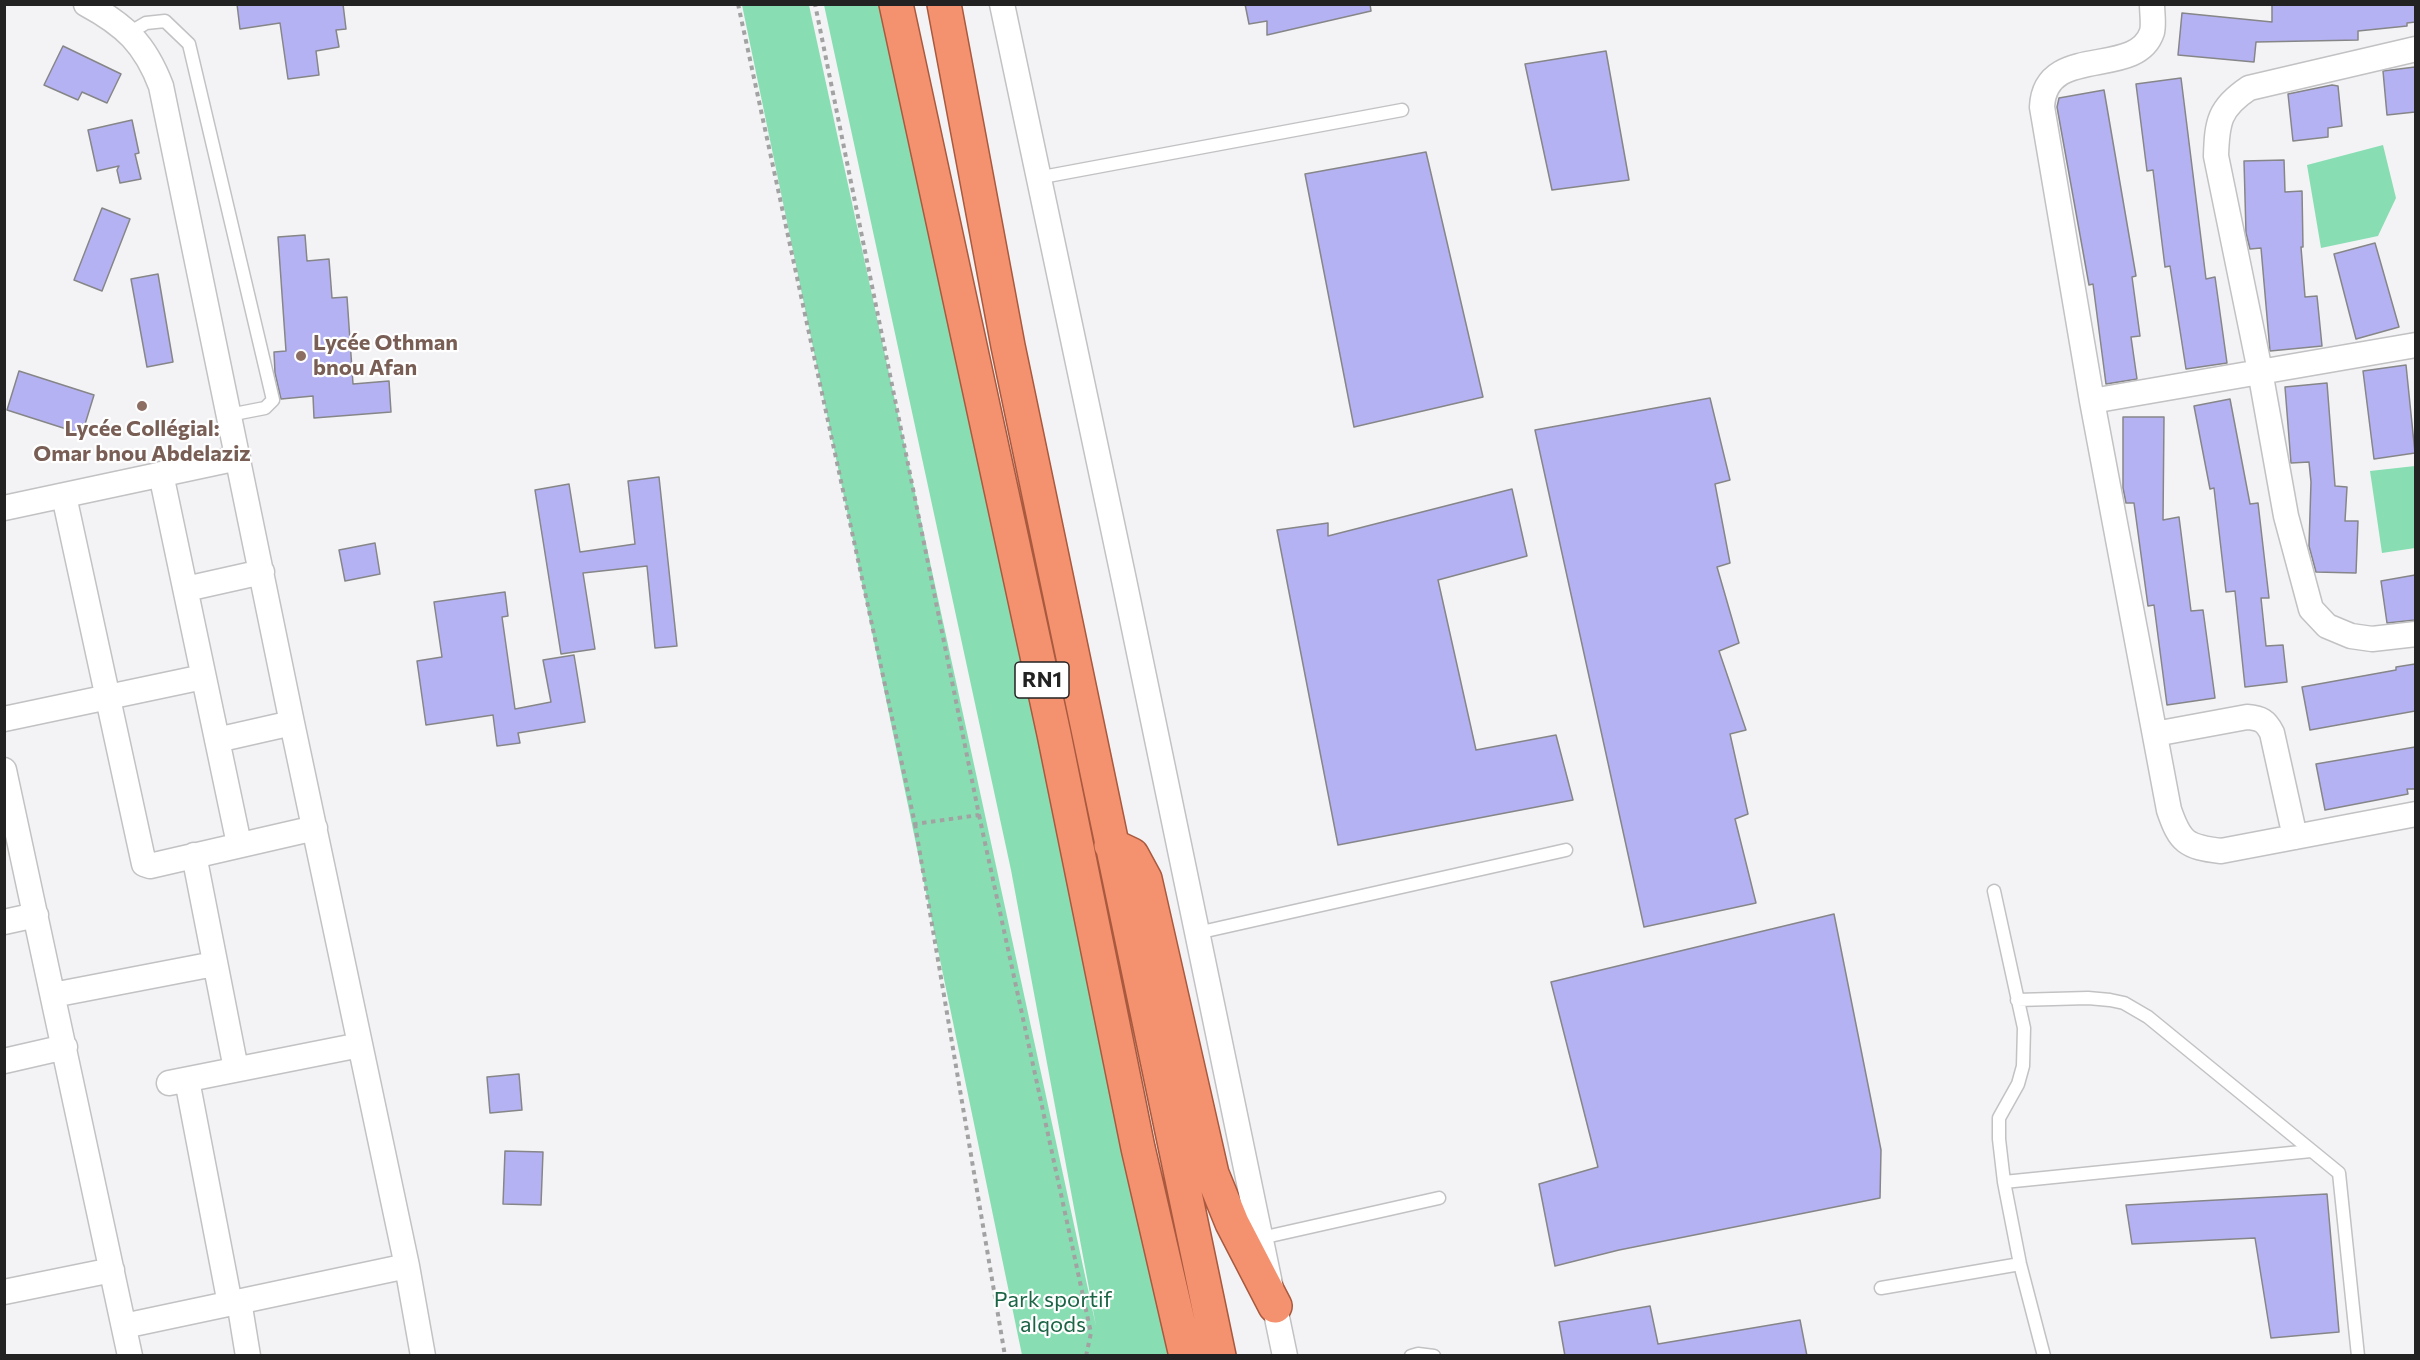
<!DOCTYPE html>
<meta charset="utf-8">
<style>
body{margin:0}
#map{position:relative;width:2420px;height:1360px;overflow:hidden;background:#f3f3f5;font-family:Commissioner,sans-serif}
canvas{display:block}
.frame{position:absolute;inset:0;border:6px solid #222;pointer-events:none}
</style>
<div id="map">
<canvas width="2420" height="1360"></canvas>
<div class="frame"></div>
</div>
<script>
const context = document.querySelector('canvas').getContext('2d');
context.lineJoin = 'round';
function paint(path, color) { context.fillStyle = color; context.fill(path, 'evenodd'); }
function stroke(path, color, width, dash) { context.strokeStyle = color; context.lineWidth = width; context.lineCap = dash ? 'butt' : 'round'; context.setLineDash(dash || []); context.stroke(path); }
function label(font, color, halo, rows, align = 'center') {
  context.font = font + ' Commissioner,sans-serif'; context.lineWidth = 4.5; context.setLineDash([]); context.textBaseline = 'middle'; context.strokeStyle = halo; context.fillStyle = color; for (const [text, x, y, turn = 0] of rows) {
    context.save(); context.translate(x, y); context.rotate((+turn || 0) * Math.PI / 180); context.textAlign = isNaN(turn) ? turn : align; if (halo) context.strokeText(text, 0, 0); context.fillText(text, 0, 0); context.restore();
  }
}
paint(new Path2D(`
 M742,5H809L1096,1326L1011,870L824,5H883L1171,1355H1022Z
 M2383,145L2396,198L2378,236L2321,248L2307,165Z
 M2415,466V548L2382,553L2370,471Z`), '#88deb2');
const building = new Path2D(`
 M237,4H343L346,29L336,30L339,47L316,51L319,75L288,79L280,23L240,29Z
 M1245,4H1370L1371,11L1267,35V21L1249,24Z
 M2272,4H2415V22L2407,23V26L2358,31V40L2256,42L2254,62L2178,55L2182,13L2272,22Z
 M63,46L121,74L107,103L82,92L78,100L44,85Z
 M1606,51L1629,180L1552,190L1525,64Z
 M2415,67V112L2387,115L2383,71Z
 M2181,78L2206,279L2215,277L2227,363L2186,369L2170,266L2165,267L2153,170L2147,171L2136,84Z
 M2332,85L2338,86L2342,126L2328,128V137L2293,141L2288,94Z
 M2104,90L2136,276L2132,277L2140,336L2131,337L2137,379L2106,384L2093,284L2089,285L2057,107L2059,98Z
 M132,120L139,153L135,154L141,179L120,183L117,170L119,166L97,171L88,130Z
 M1426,152L1483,397L1354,427L1305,174Z
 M2284,160L2285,192L2302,191L2303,247H2301L2305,297L2317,296L2322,346L2270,351L2261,248L2250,249L2246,233L2244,161Z
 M102,208L130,219L102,291L74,280Z
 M305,235L307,261L329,259L332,298L347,297L353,384L389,381L391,412L314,418L313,396L281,399L275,373L274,352L286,351L278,237Z
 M2375,243L2399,327L2356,339L2334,254Z
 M158,274L173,362L147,367L131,279Z
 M2406,365L2415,453L2374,459L2363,371Z
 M19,371L94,395L82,434L7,410Z
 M2327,383L2335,486L2347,487L2345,521H2358L2356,573L2316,572L2309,546L2311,482L2309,462L2291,463L2285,387Z
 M1710,398L1730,480L1715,484L1730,563L1717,567L1739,643L1719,651L1746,730L1730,734L1748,814L1735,819L1756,903L1644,927L1535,430Z
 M2230,399L2250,504L2258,503L2269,598H2261L2266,646L2283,645L2287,682L2245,687L2235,591L2226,592L2214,488L2210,489L2194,406Z
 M2123,417H2164L2163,520L2179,517L2191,611L2203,610L2215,698L2167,705L2154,605L2148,606L2134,503H2126L2123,488Z
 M659,477L677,646L655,648L647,566L583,573L595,649L561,654L535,490L569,484L580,552L635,544L628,481Z
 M1512,489L1527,556L1438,580L1476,750L1556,735L1573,800L1338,845L1277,530L1328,523V536Z
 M375,543L380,574L345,581L339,550Z
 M2415,575V620L2387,623L2381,581Z
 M505,592L508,616L502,617L515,709L551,702L543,660L574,655L585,722L518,733L520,743L497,746L493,715L426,725L417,661L442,657L434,602Z
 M2415,664V711L2310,730L2302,687L2396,670V667Z
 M2415,747V789H2407L2408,794L2325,810L2316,764Z
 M1834,914L1881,1150L1880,1198L1619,1250L1555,1266L1539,1184L1598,1167L1551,982Z
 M519,1074L522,1110L490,1113L487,1077Z
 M505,1151L543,1152L541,1205L503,1204Z
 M2327,1194L2339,1332L2271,1338L2255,1238L2132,1244L2126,1205Z
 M1650,1306L1658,1344L1800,1320L1807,1356H1565L1559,1322Z`);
paint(building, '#b5b2f4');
stroke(building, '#868688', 1.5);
const service = new Path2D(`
 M129,33L146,23L165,21L189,44L273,400L265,408L229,415
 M1037,178L1402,110
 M1994,891L2024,1028L2023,1066L2018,1084L1999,1118V1139L2004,1182L2020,1264L2044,1356
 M1197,933L1566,850
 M2017,1000L2088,998L2110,1000L2124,1003L2148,1017L2339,1173L2358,1356
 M2004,1182L2311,1151
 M1261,1238L1439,1198
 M1881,1288L2020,1264
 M1411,1356L1418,1354L1434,1356`);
const minor = new Path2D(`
 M86,4C125,25 145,44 161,86L292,723L407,1266L423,1356
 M1002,4L1124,580L1285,1356
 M2152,4C2152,13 2154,24 2152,32C2136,80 2045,42 2042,107L2092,401L2169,810C2180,842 2186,847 2221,851L2416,814
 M2416,49L2249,88C2219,108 2217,122 2216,156L2260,371L2286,516L2311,609L2327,626L2351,636L2372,639L2416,634
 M2092,401L2416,345
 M161,474L239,844
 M64,496L144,864L150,866L315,828
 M4,508L238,458
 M186,589L262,572
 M4,719L203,677
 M2155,734L2247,717C2261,718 2266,721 2272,733L2295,837
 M217,740L292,723
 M4,770L130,1356
 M194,855L236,1069
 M4,922L36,915
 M53,995L214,964
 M4,1061L65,1047
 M187,1080L230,1304
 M169,1083L360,1045
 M4,1292L112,1270
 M239,1301L248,1356
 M124,1326L407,1266`);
const trunk = new Path2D(`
 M896,4L1054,734L1138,1148L1186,1356
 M944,4L1008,346L1219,1356
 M1111,845L1132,855L1145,879L1212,1174L1232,1223L1275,1306`);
stroke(service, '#c2c2c4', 15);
stroke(minor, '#c2c2c4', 27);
stroke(trunk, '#a9593e', 36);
stroke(new Path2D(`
 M738,4L915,824L979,815L815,4
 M979,815L1091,1333L1086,1356
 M915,824L1005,1356`), '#a2a2a3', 4, [4.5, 4.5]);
stroke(service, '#fff', 12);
stroke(minor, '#fff', 24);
stroke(trunk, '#f49270', 33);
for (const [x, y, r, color] of [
 [301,356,6,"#8d6e63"],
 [142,406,6,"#8d6e63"]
]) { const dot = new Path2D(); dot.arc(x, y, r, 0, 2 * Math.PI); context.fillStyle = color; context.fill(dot); stroke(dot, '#fff', 2); }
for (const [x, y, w] of [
 [1042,680,54]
]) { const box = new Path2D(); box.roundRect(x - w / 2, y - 18, w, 36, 4.5); context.fillStyle = '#fff'; context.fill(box); stroke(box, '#222', 1.5); }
label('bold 21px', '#222', null, [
 ["RN1",1042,680]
]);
label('bold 22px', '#785e54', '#fff', [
 ["Lycée Othman",313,343],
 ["bnou Afan",313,368],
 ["Lycée Collégial:",142,429,"center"],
 ["Omar bnou Abdelaziz",142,454,"center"]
], 'left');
label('22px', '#1b6445', '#fff', [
 ["Park sportif",1053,1300],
 ["alqods",1053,1325]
]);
</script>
